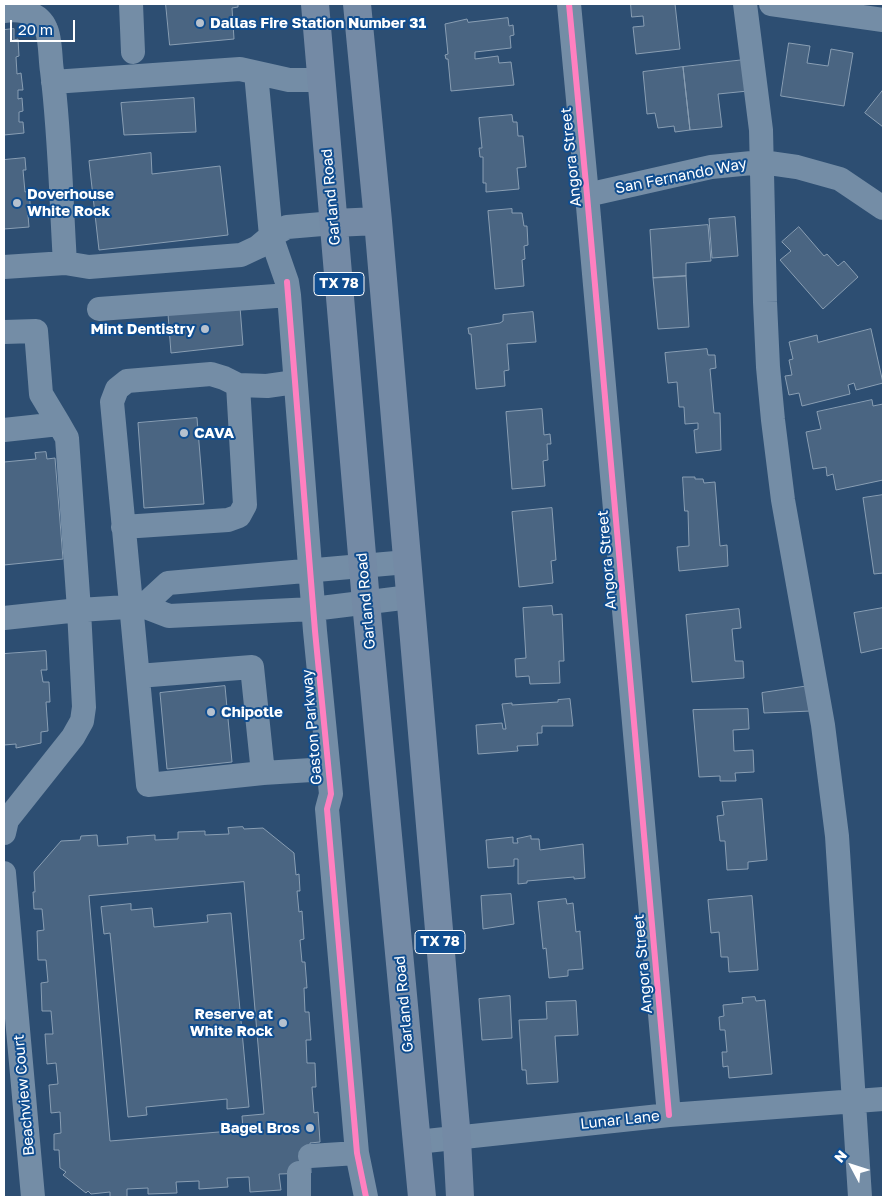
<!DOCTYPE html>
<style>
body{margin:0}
#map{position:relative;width:887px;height:1201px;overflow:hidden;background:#2d4e72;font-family:"Golos Text",sans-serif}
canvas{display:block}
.frame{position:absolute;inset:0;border:5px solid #fff;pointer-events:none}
.north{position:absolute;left:827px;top:1141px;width:50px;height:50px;-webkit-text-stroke:4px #104d8f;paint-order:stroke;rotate:310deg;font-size:14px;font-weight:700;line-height:20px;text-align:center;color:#fff}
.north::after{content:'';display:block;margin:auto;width:18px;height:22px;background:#fff;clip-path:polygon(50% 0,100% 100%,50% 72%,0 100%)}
.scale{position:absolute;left:10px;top:20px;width:65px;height:22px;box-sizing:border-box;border:2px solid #fff;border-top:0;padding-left:6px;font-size:15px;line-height:18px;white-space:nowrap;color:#fff;-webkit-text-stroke:4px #104d8f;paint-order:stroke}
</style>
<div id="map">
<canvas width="887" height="1201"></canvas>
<div class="frame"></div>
<div class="north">N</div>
<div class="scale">20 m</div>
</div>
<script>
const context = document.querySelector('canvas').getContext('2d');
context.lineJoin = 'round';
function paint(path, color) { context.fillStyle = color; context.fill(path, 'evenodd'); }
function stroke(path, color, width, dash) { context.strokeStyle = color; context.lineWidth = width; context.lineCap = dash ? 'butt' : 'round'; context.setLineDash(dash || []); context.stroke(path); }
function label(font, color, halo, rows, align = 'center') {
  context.font = font + ' "Golos Text",sans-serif'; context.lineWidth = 4; context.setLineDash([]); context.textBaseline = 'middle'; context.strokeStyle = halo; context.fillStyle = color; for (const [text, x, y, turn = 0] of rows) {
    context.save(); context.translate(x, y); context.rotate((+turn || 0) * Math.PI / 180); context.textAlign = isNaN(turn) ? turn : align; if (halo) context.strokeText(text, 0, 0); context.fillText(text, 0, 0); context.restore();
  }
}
const building = new Path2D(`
 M166,4H238V7L232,8L234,39L170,45Z
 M631,4H675L680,49L636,54L633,27L644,26L643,16L632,17Z
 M508,18L509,26L513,25L514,35L510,36L511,48L475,52V59L498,56L499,63L511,62L514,85L451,91L448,59H446L445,55L448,54L445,24L467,19L468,22Z
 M14,29V40L18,39L19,56L16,57L17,74L21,73L23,90H18V99L22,98L23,111L19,112V122H23L24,133L4,135V30Z
 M789,43L810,46L807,63L828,66L831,49L853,53L844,106L781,96Z
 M744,60L748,91L718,94L722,127L690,130L683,67Z
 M683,67L690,130L675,132L674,126L658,128L655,113L647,114L643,72Z
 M883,90V127L865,113Z
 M194,98L196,132L124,135L121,103Z
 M512,115L513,122H517L518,136H523L526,167L517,168L519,189L486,192V183H483V157H480L479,148H482L479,118Z
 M151,153L152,174L220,166L228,235L99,250L89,161Z
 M25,158L26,170H23L25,192L29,191L31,215H28L29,227L4,229V160Z
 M512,209V213H522L524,226H527L528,245L524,246L525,259L522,260L524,286L495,289L488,211Z
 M735,217L738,256L712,258L709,219Z
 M708,225L711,261L686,263V276L653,278L650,230Z
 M799,227L824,256L827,254L838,266L844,261L858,277L823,309L780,260L791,251L782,242Z
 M686,276L689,327L658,329L653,278Z
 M240,307L243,345L171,353L168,314Z
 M533,312L536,342L507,344L509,370L504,371L505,386L476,389L471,334H469L468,328L500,323L503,321V315Z
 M871,329L883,383L856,390L854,383L848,385L850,394L802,406L799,393L789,395L785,376L792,375L789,360L793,359L789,342L817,335L818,342Z
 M707,349L708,355H715L716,368L710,369L714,413H720L721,450L696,453L694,430L698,429V423L685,424L684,407H679L677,382L668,383L665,353Z
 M872,400L873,406L883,404V480L836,490L833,474L827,476L826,467L813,469L806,432L821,429L817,412Z
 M542,409L544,435L550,434L551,444H547L548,460L543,461L545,486L512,489L506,412Z
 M197,418L204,504L144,508L138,423Z
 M46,452L47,459L55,458L63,559L4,565V462L36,459L35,453Z
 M683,477H695V479H703L704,483L715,482L720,546L727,545L728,566L679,571L677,547L689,546L688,511H685Z
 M883,495V573L874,574L863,498Z
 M552,508L556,560L551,561L553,583L519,587L512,512Z
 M552,606L553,615L562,614L564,661H559L560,683L530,684L529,676L516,677L515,659L526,658L523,608Z
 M883,608V648L861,653L854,613Z
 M739,609L741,628L732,629L735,661H743L744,678L692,682L686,615Z
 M46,651L47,670H41L43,682H49L50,702H46L48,731L41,732V743L16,748V744L4,745V654Z
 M225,686L232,762L167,769L160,693Z
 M809,686L811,711L764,713L762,693Z
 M570,699L573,726H542V733H537L538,745L517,746L518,751L478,754L476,725L502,723L503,729H506L502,704L512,703V705L558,702V700Z
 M748,709L749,729L733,730L734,751L753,750L754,772L735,773L736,781H720V776L699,777L693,710Z
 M762,799L767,860L748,862V869L727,870L725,841H720L717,816L724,815L722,802Z
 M243,827L244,829L263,828L294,853L296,875L299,874L300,891H297L299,912L302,911L304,939L300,940L302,962H305L307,988H304L305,1012H309L311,1040H306L307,1063H315L316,1087H312L314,1113L318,1112L320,1142L310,1143L311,1173L279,1174L281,1190L250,1192L249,1177L227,1178L228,1187L199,1189V1181L176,1182L177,1193L148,1194V1188L127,1189V1197H110V1192L91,1194L88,1191L86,1193L63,1175L66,1172L60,1168L59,1150H54V1134L61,1133L60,1112L51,1113L49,1085L58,1084L56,1063L47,1064L45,1034H53L51,1011H42L41,983L48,982L46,960H38L37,931L44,930L42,909H34L33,892H35L34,872L61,841L80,840L81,836L97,835L98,846L128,844L127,837L155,835V840L178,839V832L205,831V835L229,834L228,828ZM244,882L264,1114L242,1116L243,1130L110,1141L89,896Z
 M531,836V839H539L540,850L583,844L585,878L574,879V877L527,881V883L518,884V859H514V866L488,868L486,840L513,837V843H518L517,839Z
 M511,894L514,924L483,929L481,896Z
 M752,896L758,970L729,972L728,957H721L719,932L711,933L708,900Z
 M566,899L567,904L573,903L576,932L580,931V933L583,969L568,970V976L549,978L546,948L543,949L538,902Z
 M131,904V910L152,908L154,927L208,922L207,915L231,913L249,1107L227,1109V1099L146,1107L147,1115L128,1117L110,933L104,934L101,907Z
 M510,996L512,1038L482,1040L479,999Z
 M755,997L756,1001L765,1000L772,1074L729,1078L728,1066L723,1067L722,1052H727L725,1030H720L719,1017L724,1016L723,1005L743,1003L742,998Z
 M576,1001L578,1035L555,1036L558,1082L527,1084L526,1070H522L519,1020L547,1019L546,1002Z`);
paint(building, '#4a6582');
stroke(building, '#899eb3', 1);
stroke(new Path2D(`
 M131,4L133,52
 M569,4L587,195L669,1115
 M745,4L761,130L765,302L768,367L773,420L783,500L823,725L837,836L860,1197
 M771,4L883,20
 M4,11C20,9 39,12 46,29C51,39 50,60 52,71C60,134 61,199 65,263
 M256,73L271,236L287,282L289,295L315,631L331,794L327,809L357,1153L366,1197
 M53,82L240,69L289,80H320
 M587,195L711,167L762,162L797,167L840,179L883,208
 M4,267L65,263L89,267L241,255L258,247L271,236L287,227L334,223
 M99,309L289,295
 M4,332L36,331L41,394L59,424
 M238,385L224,378L211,374L127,381L117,389L112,402L148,785L263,773L328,769
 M4,430L59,424L67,438L79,610L84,707L82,721L73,737L7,820L4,833
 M123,527L228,520L239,516L245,505L238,385L267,386L295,382
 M143,606L168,583L407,562
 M4,618L79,610L143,606L169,616L313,609L410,597
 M138,676L252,667L263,773
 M4,873L33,1197
 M417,1142L669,1115L883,1099
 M310,1156L357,1153
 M299,1173V1197`), '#748da6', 24);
stroke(new Path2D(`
 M315,4L366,602L422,1197
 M357,4L378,221L457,1139L460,1197
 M334,223L378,221`), '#748aa5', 28);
stroke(new Path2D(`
 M569,4L587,195L669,1115
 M287,282L315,631L331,794L327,809L357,1153L366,1197`), '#ff80c0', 6);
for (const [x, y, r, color] of [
 [200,23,5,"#b6c1ce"],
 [17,203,5,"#b6c1ce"],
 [205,329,5,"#b6c1ce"],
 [184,433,5,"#b6c1ce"],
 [211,712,5,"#b6c1ce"],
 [283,1023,5,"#b6c1ce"],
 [310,1128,5,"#b6c1ce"]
]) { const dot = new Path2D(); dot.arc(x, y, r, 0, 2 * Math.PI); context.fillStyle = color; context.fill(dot); stroke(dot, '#104d8f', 2); }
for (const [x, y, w] of [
 [339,284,50],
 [440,942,50]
]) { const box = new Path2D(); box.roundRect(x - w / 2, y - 11.5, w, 23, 4); context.fillStyle = '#104d8f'; context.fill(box); stroke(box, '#fff', 1); }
label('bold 14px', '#fff', null, [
 ["TX 78",339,284],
 ["TX 78",440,942]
]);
label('bold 15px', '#fff', '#104d8f', [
 ["Dallas Fire Station Number 31",210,23],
 ["Doverhouse",27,194],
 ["White Rock",27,211],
 ["Mint Dentistry",195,329,"right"],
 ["CAVA",194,433],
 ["Chipotle",221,712],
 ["Reserve at",273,1014,"right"],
 ["White Rock",273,1031,"right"],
 ["Bagel Bros",300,1128,"right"]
], 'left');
label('15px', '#fff', '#104d8f', [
 ["Angora Street",571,157,-96],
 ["San Fernando Way",681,176,-11],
 ["Garland Road",331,197,-95],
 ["Angora Street",607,560,-95],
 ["Garland Road",366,601,-95],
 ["Gaston Parkway",312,727,-95],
 ["Angora Street",643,964,-95],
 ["Garland Road",404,1004,-95],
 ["Beachview Court",24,1095,-95],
 ["Lunar Lane",620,1120,-6]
]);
</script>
